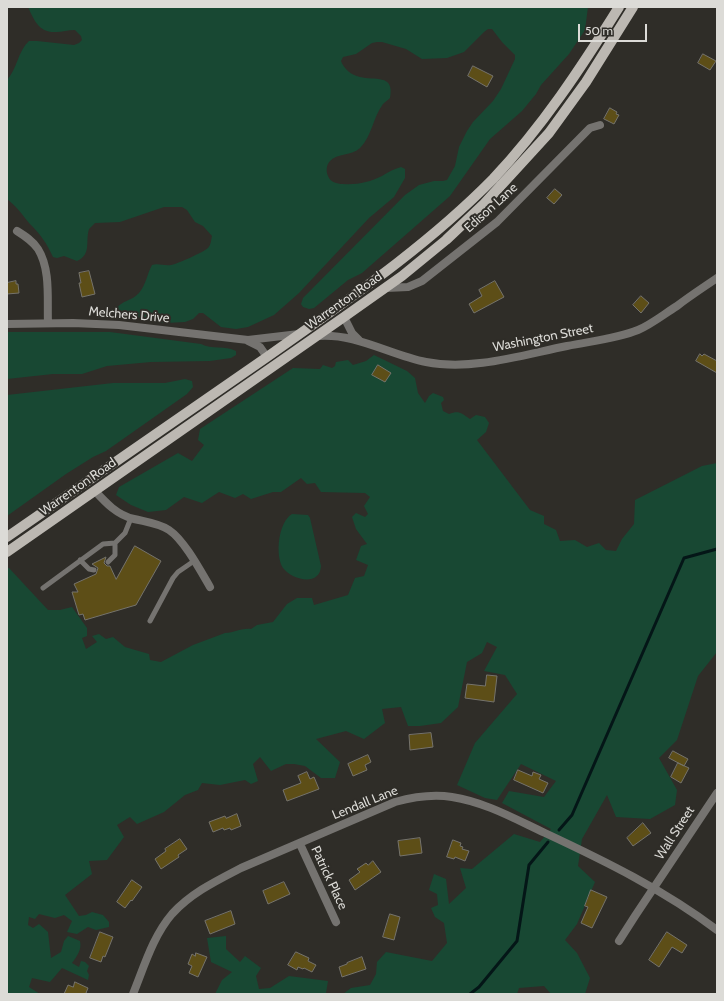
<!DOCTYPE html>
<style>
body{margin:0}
#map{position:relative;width:724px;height:1001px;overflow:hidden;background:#2f2d28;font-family:Cabin,sans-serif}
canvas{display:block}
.frame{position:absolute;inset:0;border:8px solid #dcdbd7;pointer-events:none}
.scale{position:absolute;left:578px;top:24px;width:69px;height:18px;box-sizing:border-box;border:2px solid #dcdbd7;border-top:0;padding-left:5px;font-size:12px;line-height:14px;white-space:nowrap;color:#dcdbd7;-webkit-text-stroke:3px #2f2d28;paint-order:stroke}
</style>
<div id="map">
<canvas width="724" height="1001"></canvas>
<div class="frame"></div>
<div class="scale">50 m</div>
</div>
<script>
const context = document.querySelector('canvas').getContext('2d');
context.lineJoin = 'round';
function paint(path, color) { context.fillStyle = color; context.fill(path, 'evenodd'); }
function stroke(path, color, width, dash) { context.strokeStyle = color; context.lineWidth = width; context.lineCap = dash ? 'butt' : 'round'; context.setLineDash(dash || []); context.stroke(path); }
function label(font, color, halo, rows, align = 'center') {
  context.font = font + ' Cabin,sans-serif'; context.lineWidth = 4; context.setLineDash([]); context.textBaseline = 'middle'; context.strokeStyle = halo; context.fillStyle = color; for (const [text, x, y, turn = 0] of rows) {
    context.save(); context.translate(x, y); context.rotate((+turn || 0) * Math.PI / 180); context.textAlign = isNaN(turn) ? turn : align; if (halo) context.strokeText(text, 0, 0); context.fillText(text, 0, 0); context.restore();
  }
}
paint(new Path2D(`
 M28,7H588L585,30L569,54L541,85L536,94L522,111L490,139L450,196L362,273L348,280L314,308L309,309L303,307L301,304L303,298L405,195L419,185L434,181H443L447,180L455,166L459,147L467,131L473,122L493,101L501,89L515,59V55L502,42L492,29H488L484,32L464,52L447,58L422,59L406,49L382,42H377L372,43L356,54L343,57L341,61C344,69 351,75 360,77C374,81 395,73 390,98C388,100 385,102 383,104C373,117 372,136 360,148C352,156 337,153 330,161C326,165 326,172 328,176C330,182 337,184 343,184C357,185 370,182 382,176C388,172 394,169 401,167L405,169V178L394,197L369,218L299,293L274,315L248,327L236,329L221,327L203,313H199L193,319L185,322L165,323L154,322L119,313L115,310C122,300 132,301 139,293C146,285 147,274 152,265C158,263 164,266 171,265C177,264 204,252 208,248C211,245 211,240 212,236L203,226L195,222L187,210L182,207H164L120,222L95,223L89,229C85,242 92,254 77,261L64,256L57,258L53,257C46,242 41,235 29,223C22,214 16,206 7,199V80C17,69 18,51 29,41H37L74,45L79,43L82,40L81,36L75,30C68,30 62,32 56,32C39,33 34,20 28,7Z
 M7,332H110L201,344C212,350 225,345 236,351V355L231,358L210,361L151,362L107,366L82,374H53L7,379Z
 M374,355L407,371L415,378L418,393L425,403L429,396L433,393L443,397L444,400L441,403L443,411L449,414C459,410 461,413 470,419L476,415L485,417L489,423L486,432L477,440L530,510L544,516V524L556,530L560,541L575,540L587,547L599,543L606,550L616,551L622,539L634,524L635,500L702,466L717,463V652L698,676L677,740L659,758L677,790L675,805L650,819L616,817L607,795L582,839L578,866L595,882L577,924L565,940L577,953L590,978L585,994H551L544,986L519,988L517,994H343L351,988L370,985L376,974L377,962L386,952L432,961L447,943L444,923L435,917L431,908L438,905L437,894L429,890L434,874L446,879L449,904L466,888L460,868L472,869L514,834L540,842L551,829L502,803L509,791L544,797L556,781L521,764L497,800L485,798L457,785L475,743L517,694L505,675L484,671L497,647L487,642L482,653L467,662L458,707L441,723L420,726H408L401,707L382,709L385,723L364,739L346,731L316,739L340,762L335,778H321L305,766L294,764H286L271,771L260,757L253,764L258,781L251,784L245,780L220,785L202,783L198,790L185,795L164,812L137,824L130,817L117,825L124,837L107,860L89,861L92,874L65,895L79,916L86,915L92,912L103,915L109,922V927L96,930L88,927L77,934L67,932L72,921L64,915L55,918L39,914L35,919L29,917L28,925L33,928L39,924L48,932L51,958L61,952L64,941L68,936L80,941C82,950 77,956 72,963L79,967L81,961L85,962L89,966L87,971L89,975L88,980L62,968L50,982L32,978L29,987L40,994H7V568H9L48,610H60L72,607L87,628V636L82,638L86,649L97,642L92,636L99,634L106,639L113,637L125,647L149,654L150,660L161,662L193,645L225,633C235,633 240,628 251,629L257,625L273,622L287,604L297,598H312L314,605L348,595L355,578L364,576L368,565L356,560L361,546L367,544L356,529L352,517L356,513L365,517L368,514L364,506L370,497L365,493L321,492L315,483L307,484L301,478L281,492H273L251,499L243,494L235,498L219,492L202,503L184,497L166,510L148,512L131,505L116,495L119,487L178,453L192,461L204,445L198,440L200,429L293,368L320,369L323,365L332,368L335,366L336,362L348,360L353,365L366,361Z
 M185,379L192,381L193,387L187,394L106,451L93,457L66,474L7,516V395L113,383H165Z
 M292,514L308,515L310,518L321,566C320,587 292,580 283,568C275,556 278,522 292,514Z
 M226,936V949L240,962L245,956L261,968L256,976L259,989L270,988L289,976L328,981L326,993L330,994H215L222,980L232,972L211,962L207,938Z`), '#184833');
stroke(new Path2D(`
 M559,830L572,815L684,558L717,549
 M470,994L479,987L517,941L529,865L548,842`), '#041617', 3);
const building = new Path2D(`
 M703,54L716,61L710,70L698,63Z
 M473,66L493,76L487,87L468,76Z
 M610,108L617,112L616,114L619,115L614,124L604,119Z
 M555,189L562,195L554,204L547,198Z
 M89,271L95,294L82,297L79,283H81L79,273Z
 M16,281V284H18L19,293L7,294V283Z
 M495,281L504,297L474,313L469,304L482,296L479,290Z
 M641,296L649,303L641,313L633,305Z
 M700,354L702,356L704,354L717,361V373L696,361Z
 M378,365L391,373L385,382L372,375Z
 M135,546L161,561L136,605L85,620L83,614L79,615L72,592H78L74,584L96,574L98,568L92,564L106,557L104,563L107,566H110L116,579Z
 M487,675L497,676L494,702L465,698L467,684L485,686Z
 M431,733L433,747L410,750L409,735Z
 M673,751L688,759L684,766L669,758Z
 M368,755L371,762L365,765L367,770L353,776L348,764Z
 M678,763L689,768L681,783L671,777Z
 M518,770L532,776L533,772L541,775L539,779L548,783L543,793L514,780Z
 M307,772L310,779L314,777L319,789L287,801L283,790L301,783L298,776Z
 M237,814L241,826L231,830L230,828L224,830L223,828L213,832L209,822L225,816L226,818Z
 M643,823L651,833L633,846L627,838Z
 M420,838L422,853L400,856L398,841Z
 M180,839L187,849L178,855L179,857L161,869L155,859L166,851L165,849Z
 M453,840L461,843L460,846L463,847L462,849L469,851L465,861L455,857L454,859L447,857Z
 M373,861L381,872L355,890L349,880L360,872L357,869L366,863L368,865Z
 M132,880L142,887L132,901L131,900L125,908L117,902Z
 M284,882L290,894L268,904L263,891Z
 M591,890L607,897L592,928L581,923L588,907L585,906Z
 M231,911L235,924L210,934L205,921Z
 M390,914L400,917L394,940L383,937Z
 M100,932L113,937L105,957L103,956L101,962L90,958Z
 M667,932L687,945L682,953L672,947L659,967L649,960Z
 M296,952L309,958L308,961L316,965L312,972L304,968L303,969L298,967L297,970L288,965Z
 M196,953L207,957L198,977L189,973L192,966L188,964L192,954L195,956Z
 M362,957L366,969L342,977L339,967L347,964V963Z
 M75,982L88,988L86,993L89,994H64L68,985L73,987Z`);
paint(building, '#5d4e17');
stroke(building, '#75736c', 1);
stroke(new Path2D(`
 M80,560L89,569L94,570
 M108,562L115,555V543
 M43,588L103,544L115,543L125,533L131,518
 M150,621L173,578L178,572L194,561`), '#757370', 5);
stroke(new Path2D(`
 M17,231C25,236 33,241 38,249C51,270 47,300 48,323
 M386,288L408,287L422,281L497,222L590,128L600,125
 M7,324L73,323L119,325L248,340L299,334
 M248,341L260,347L267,357
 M95,491C106,503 117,515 134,519C146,522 158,523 169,530C184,540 200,570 210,587
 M300,844L336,922
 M619,941L635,916L717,793
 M133,994C144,967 153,936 172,914C191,893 216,881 241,868L395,802C413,797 432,794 452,797C485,802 515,819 545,833C605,861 664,890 717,930`), '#757370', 8);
stroke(new Path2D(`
 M344,317L352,333L359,340
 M318,336C356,333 390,355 426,362C472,371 522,355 567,346C591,341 616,339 638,330C652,324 664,314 677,306C690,296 704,287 717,278`), '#757370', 8);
stroke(new Path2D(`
 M7,537C94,477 180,417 267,357C346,301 425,248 493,179C542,127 581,68 619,7
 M7,552L344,317L402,276L446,240L484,204L549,133L586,82L633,7`), '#bcb8b2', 10);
label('13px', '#dcdbd7', '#2f2d28', [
 ["Edison Lane",491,208,-42],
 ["Warrenton Road",344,301,-35],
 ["Melchers Drive",129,315,5],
 ["Washington Street",543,338,-11],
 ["Warrenton Road",78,487,-35],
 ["Lendall Lane",365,803,-22],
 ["Wall Street",675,833,-57],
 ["Patrick Place",329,878,65]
]);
</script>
